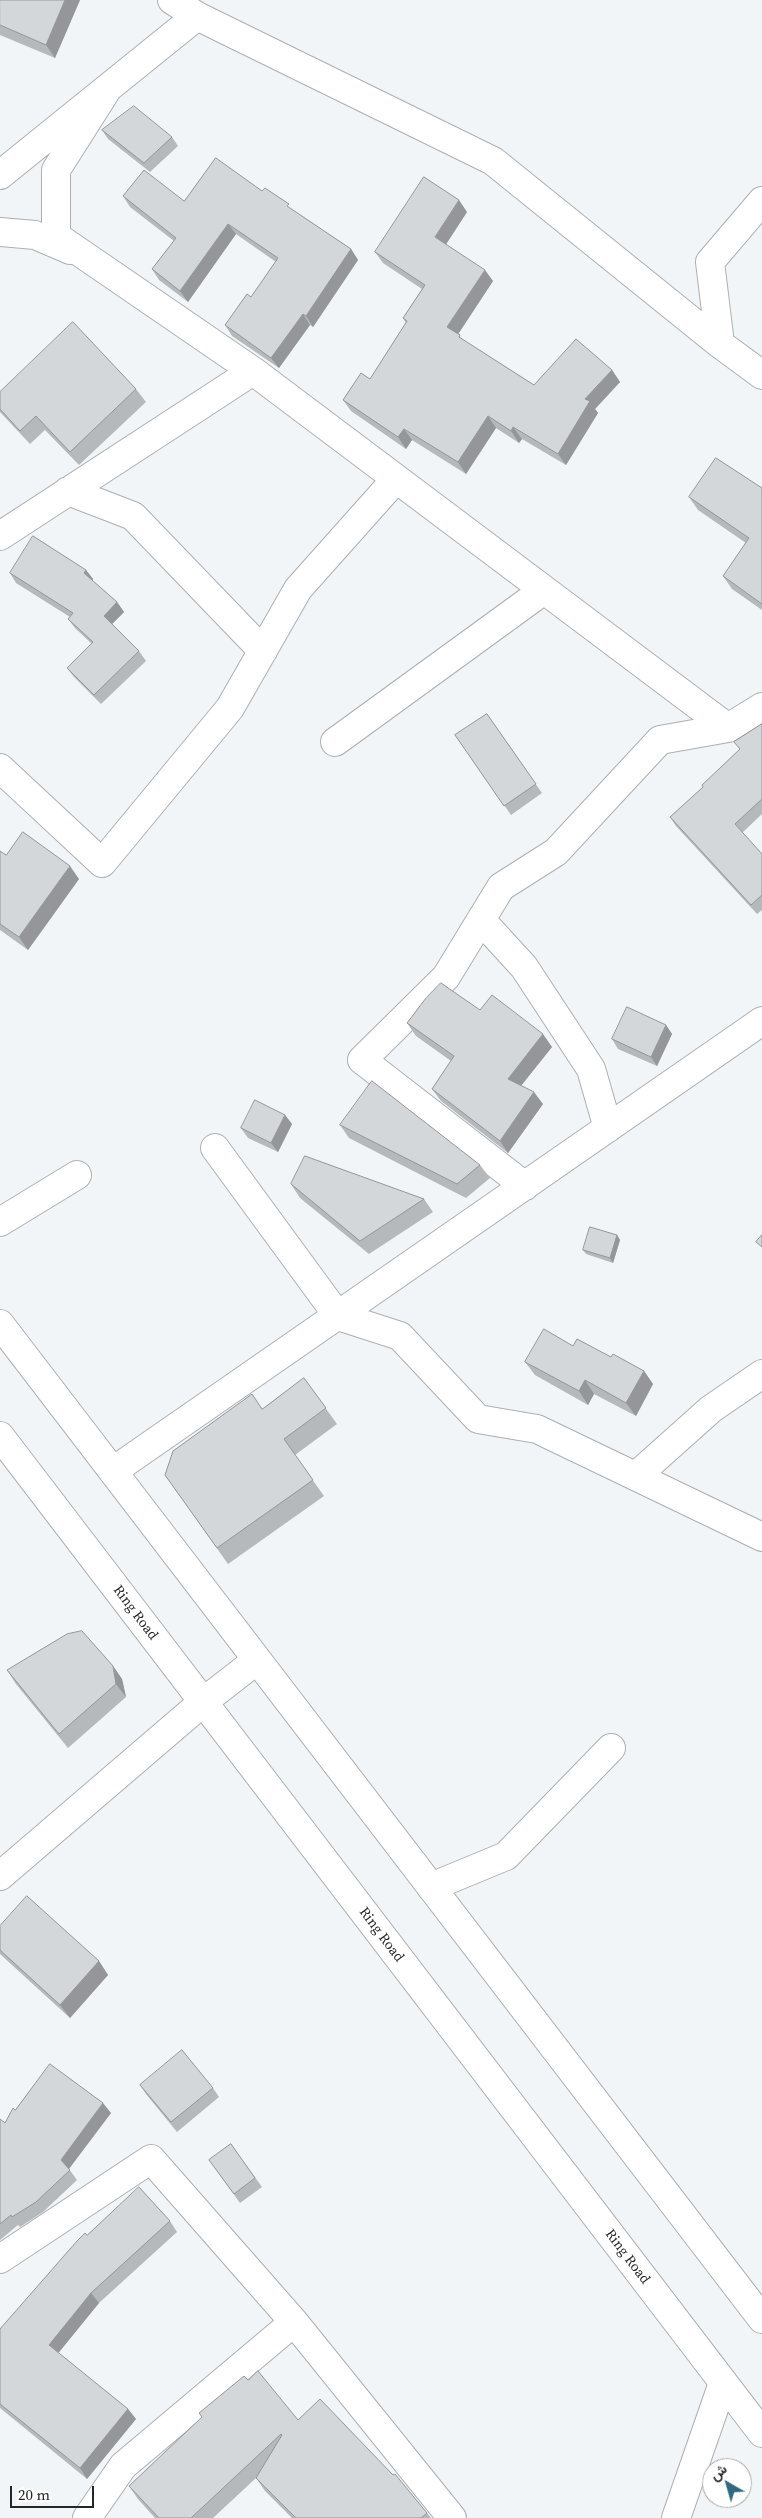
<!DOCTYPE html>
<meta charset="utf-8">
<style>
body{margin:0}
#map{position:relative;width:762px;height:2518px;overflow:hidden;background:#f1f5f7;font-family:"Source Serif 4",Vazirmatn,serif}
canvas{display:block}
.north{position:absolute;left:702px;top:2458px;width:50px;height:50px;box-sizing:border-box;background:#fff;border:1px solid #a8a9a9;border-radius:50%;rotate:322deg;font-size:14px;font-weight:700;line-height:20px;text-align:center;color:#252727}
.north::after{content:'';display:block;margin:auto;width:18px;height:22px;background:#316983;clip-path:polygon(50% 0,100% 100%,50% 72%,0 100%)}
.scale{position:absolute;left:10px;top:2486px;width:84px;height:22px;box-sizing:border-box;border:2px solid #252727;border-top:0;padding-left:6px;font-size:15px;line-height:18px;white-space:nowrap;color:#252727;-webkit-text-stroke:4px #fff;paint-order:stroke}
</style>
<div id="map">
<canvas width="762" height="2518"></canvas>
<div class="north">ش</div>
<div class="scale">20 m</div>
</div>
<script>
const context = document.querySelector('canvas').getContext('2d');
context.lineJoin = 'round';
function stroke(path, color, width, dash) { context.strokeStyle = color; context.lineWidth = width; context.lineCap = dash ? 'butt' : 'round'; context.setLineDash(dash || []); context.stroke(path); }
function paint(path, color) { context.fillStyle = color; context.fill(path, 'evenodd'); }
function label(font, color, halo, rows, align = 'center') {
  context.font = font + ' "Source Serif 4",serif'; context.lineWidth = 4; context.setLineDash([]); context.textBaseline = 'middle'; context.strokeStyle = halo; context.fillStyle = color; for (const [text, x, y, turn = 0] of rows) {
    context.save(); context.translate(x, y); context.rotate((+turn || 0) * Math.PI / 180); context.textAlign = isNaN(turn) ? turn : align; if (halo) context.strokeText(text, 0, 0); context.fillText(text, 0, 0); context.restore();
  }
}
const minor = new Path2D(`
 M172,0L197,16L493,161L720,344L762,375
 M108,88L56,170V236L253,371
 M0,175L197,16
 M0,232L35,235L70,250
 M720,344L710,262L762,201
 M68,491L133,516L263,651
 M0,536L253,371L728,728L660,740L556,852L501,887L446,977L362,1060L525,1186
 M728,728L762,707
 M335,742L544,590
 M0,768L102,863L230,708L298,589L396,479
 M481,920L524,967L591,1069L608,1128
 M215,1148L338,1316L400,1336L478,1419L537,1429L762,1537
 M0,1222L77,1175
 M113,1471L762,1021
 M636,1476L711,1409L762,1374
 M0,1876L203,1702L257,1660
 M431,1887L506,1856L611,1748
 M0,2259L151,2159L294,2322
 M87,2518L123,2466L294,2322L452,2518
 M676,2518L723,2383`);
const major = new Path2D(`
 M0,1324L762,2319
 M0,1436L762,2433`);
stroke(minor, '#acb0b2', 30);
stroke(major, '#acb0b2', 30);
stroke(minor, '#fff', 28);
stroke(major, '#fff', 28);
paint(new Path2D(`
 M0,0H80L55,58L0,35Z
 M102,130L172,137L178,146L150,172L108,139Z
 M262,191L293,210L351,249L358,260L313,327L310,325L279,368L232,336L225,325L251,297L276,262L236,234L188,302L159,280L152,269L174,241L130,207L123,196L184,201Z
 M467,212L446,244L493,281L458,334L463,340L534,385L612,370L620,382L595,409L598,413L566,465L522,439L519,443L496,428L466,474L412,440L406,449L351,411L343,400L370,379L406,323L403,318L422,289L383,263L375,252Z
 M136,389L146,402L79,465L45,430L30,444L0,412V392Z
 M762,488V610L732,589L723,576L746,543L698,510L689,497Z
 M86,570L93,579L92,580L117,602L124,612L112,624L139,651L146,661L101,704L74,677L67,668L92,644L75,628L68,619L70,617L16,583L10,573Z
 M487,714L542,793L511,815L455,735Z
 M762,724V814L742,833L762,854V910L757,914L676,826L670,817L703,787L740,749Z
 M0,851L6,855L79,879L28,950L0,930Z
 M480,1010L552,1047L521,1085L543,1104L508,1153L441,1101L432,1089L451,1061L416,1036L407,1023Z
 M666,1025L672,1034L657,1066L618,1049L612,1039Z
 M285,1115L292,1124L278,1152L248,1138L241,1128Z
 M340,1125L480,1165L490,1178L466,1198L349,1138Z
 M291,1184L424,1199L433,1212L369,1254L300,1198Z
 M617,1235L620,1240L613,1263L586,1254L583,1250Z
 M573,1346L611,1357L644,1371L653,1384L636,1416L594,1394L588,1405L535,1375L525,1362Z
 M304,1378L337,1424L295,1455L324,1496L228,1564L165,1475L262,1409Z
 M113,1666L122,1679L126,1697L68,1748L16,1684L7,1670Z
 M0,1926L99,1961L108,1975L70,2018L0,1954Z
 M140,2085L213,2088L219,2097L177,2132L146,2094Z
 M15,2110L111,2113L69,2169L77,2180L43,2212L20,2227L18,2225L0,2240V2119L5,2123Z
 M231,2144L262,2187L240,2203L209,2160Z
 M170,2221L177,2232L99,2303L58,2353L128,2409L136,2419L87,2479L0,2408V2329L87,2235Z
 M248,2380L298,2420L427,2513L431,2518H292L265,2491L256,2478L213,2518H155L138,2499L129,2486Z`), '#b5b9bb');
paint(new Path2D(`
 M65,0H80L55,58L46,45Z
 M459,200L467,212L443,249L435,237Z
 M228,224L236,234L188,302L180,291Z
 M351,249L358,260L313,327L306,316Z
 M485,270L493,281L455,339L447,327Z
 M303,314L310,325L279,368L271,358Z
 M612,370L620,382L595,409L598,413L566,465L558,454L585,399Z
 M488,416L496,428L466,474L458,462Z
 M513,427L522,439L519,443L511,431Z
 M404,429L412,440L406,449L398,437Z
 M86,570L93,579L91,582L84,573Z
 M117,602L124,612L111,625L104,616Z
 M70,866L79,879L28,950L19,937Z
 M666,1025L672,1034L657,1066L651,1057Z
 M543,1034L552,1047L517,1091L508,1079Z
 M534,1092L543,1104L508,1153L500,1141Z
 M285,1115L292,1124L278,1152L271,1143Z
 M617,1235L620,1240L613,1263L610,1258Z
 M644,1371L653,1384L636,1416L626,1403Z
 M585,1380L594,1394L588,1405L579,1391Z
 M113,1666L122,1679L126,1697L116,1684Z
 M99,1961L108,1975L70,2018L60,2005Z
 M103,2103L111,2113L68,2170L61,2160Z
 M91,2293L99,2303L56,2356L49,2345Z
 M128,2409L136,2419L87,2479L80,2468Z`), '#949699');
const building = new Path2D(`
 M0,0H65L46,45L0,25Z
 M134,106L172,137L144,163L102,130Z
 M216,158L262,191L265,188L289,204L287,206L351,249L306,316L303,314L271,358L225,325L247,294L251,297L278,258L228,224L180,291L152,269L176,238L123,196L144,170L184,201Z
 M424,177L459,200L435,237L485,270L447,327L460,335L459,337L534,385L576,339L612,370L585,399L590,401L558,454L513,427L511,431L488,416L458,462L404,429L398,437L343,400L361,373L370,379L407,321L403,318L425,285L375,252Z
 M73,322L136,389L70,452L36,416L20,431L0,409V392Z
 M716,458L762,488V604L723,576L749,538L689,497Z
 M33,536L86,570L84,573L117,602L104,616L139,651L94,695L67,668L93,642L68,619L73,613L10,573Z
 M487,714L536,784L504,806L455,735Z
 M762,724V799L735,824L762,854V895L751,905L670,817L703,787L702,785L740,749L734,742Z
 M23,832L70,866L19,937L0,924V851L6,855Z
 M441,983L480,1010L492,995L543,1034L508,1079L534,1092L500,1141L432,1089L454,1056L407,1023L426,998Z
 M627,1007L666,1025L651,1057L612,1039Z
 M372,1081L480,1165L457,1184L340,1125Z
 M255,1100L285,1115L271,1143L241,1128Z
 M305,1156L424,1199L360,1241L291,1184Z
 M590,1227L617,1235L610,1258L583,1250Z
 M762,1235V1247L756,1242Z
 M544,1329L573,1346L577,1339L611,1357L613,1354L644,1371L626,1403L585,1380L579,1391L525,1362Z
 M304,1378L326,1408L284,1439L313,1480L217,1548L165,1475L173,1451L252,1394L262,1409Z
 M82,1631L113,1666L116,1684L59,1734L7,1670L67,1634Z
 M27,1896L99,1961L60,2005L0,1950V1926Z
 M182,2050L213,2088L171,2122L140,2085Z
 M50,2064L103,2103L61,2160L70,2170L36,2202L12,2217L11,2215L0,2224V2119L5,2123L13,2108L15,2110Z
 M231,2144L255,2178L234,2194L209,2160Z
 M139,2187L170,2221L91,2293L49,2345L128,2409L80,2468L0,2404V2329L77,2241L85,2233L87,2235Z
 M258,2371L298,2420L320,2399L393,2475L395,2474L427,2513L421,2518H296L256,2478L282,2435L281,2434L191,2518H159L129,2486L202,2417L199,2413L244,2376L248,2380Z`);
paint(building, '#d3d7da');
stroke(building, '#949699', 1);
label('14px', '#252727', '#fff', [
 ["Ring Road",135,1613,53],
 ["Ring Road",381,1935,53],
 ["Ring Road",627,2257,53]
]);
</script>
